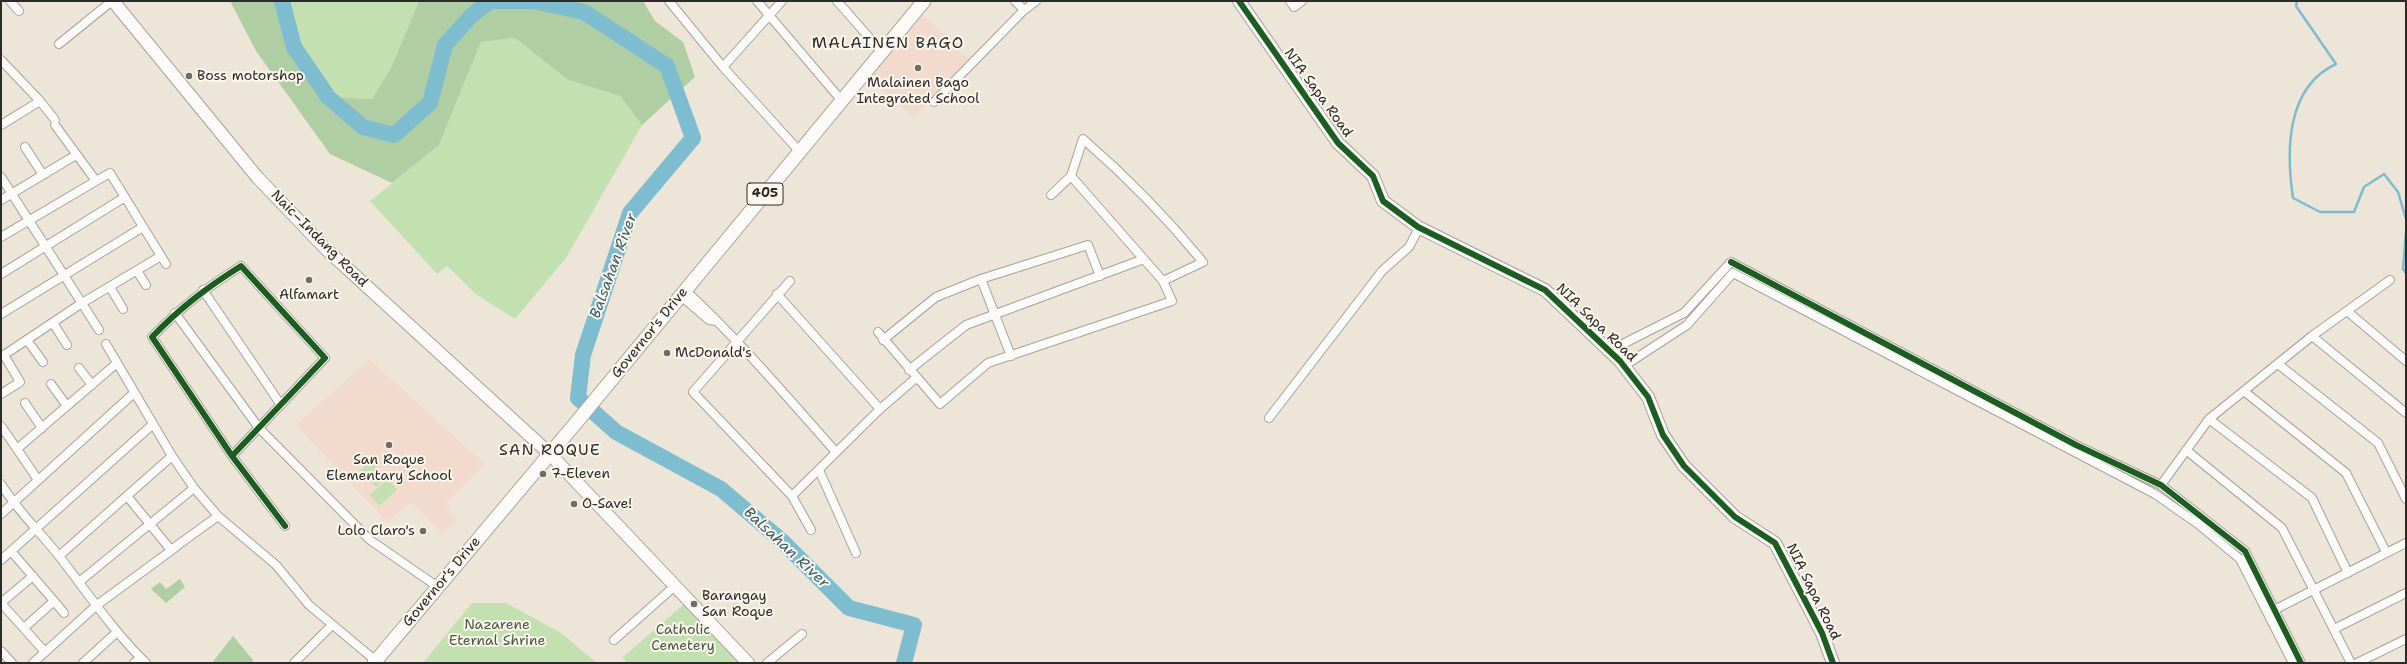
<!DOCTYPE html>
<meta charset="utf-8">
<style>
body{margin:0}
#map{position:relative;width:2407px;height:664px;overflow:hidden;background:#ede5d7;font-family:"Shantell Sans",sans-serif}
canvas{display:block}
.frame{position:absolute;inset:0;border:2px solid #2b2b2b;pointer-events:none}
</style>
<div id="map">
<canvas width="2407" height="664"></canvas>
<div class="frame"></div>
</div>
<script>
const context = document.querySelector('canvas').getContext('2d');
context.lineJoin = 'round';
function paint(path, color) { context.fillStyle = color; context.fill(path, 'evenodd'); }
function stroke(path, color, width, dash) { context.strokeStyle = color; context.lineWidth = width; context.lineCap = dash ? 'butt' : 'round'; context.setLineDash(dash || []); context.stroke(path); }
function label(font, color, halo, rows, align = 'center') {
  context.font = font + ' "Shantell Sans",sans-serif'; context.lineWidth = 4; context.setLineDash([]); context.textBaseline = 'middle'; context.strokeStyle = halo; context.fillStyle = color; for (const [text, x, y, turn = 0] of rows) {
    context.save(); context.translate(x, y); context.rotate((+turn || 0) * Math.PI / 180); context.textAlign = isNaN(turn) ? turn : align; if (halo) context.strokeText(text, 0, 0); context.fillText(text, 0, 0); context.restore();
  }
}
paint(new Path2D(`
 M922,14L970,60L914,118L866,75Z
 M369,359L485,464L445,504L457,521L441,533L411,502L387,522L296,425Z`), '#f2dbcc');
paint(new Path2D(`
 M282,1H419L391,68L372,99L328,97L294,47Z
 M515,38L568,80L620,96L642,125L566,258L515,319L477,295L447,266L437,274L370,201L439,145L481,42Z
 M371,461L386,478L376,487L360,470Z
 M388,479L397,490L379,506L370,495Z
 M472,603H506L561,633L597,663H423Z
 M684,604L742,663H628L622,658Z`), '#c2e0b0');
paint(new Path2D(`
 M230,1H282L294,47L328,97L372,99L391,68L419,1H643L655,21L683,42L695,77L642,125L620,96L568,80L515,38L481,42L439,145L392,183L330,154L256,51Z
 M180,579L185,587L166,603L151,589L160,582L166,589Z
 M233,636L253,660L252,663H212Z`), '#b0cea4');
stroke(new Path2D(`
 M2297,1L2296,6L2336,64C2286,87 2286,151 2293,198L2320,212H2354L2364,187L2384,174L2398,192L2406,219
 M2406,232L2403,269L2406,273`), '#7ebcd0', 2.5);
stroke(new Path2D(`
 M282,1L294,47L328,97L363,127L394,135L430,103L445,45L471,16L490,1H534L584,12L667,66L693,138L630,213L583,355L578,398L616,432L721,489L782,541L849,608L914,625L904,663`), '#7ebcd0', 16);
const street = new Path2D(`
 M10,1L19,11
 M669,1L723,67L800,152
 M757,1L842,101
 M837,1L882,52
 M1290,1L1294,7L1302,1
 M1023,11L1036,1
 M59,44L112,1
 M1,60L40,101L1,125
 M723,67L782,1
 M40,101L55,120
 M934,102L1024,10L1015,1
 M25,147L43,175
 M1,177L99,330
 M96,181L110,173L166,264
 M1051,195L1071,176L1083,139C1127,177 1166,217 1203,262L1163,281
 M1,200L76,155
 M1,237L96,181L55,125
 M1731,262L2076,445L2161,485L2245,551L2301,663
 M137,271L146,285
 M1733,273L2155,494L2198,524L2240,559L2293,663
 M1,274L125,197
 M981,279L1011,356
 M790,281L693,392L792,496L811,530
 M110,287L123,309
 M203,290L281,405
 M685,290C739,340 787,397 836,452
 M777,294L880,409
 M681,296L709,320L716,321
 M2347,311L2406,361
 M175,313L259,428L370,540L438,587
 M1,314L143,227
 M53,323L67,345
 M878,332L940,404L988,363L1172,301L1163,281L1071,176
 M2312,336L2406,413
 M27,340L43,362
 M883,340L936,297L981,279L1088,245L1100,276
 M106,344L172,456L194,488L218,516L276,565L309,605L376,661
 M1609,351L1684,313L1731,262
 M2278,364L2378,443L2406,499
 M1624,366L1687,325L1733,273
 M79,368L92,385
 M909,370L966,325L1144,259
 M51,384L67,406
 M2245,392L2346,473L2386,552
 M1,394L20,382L4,355L82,303L161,256
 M25,403L42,428
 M1269,418L1382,271L1409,247L1419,228
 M2209,419L2312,498L2348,573
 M1,426L17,449
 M2186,450L2282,528L2351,663
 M232,456L325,358L241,266C206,288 180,308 152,337L232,456L285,526
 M819,470L856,553
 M38,480L17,449L117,363
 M1,484C17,510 40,532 59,556C87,592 113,631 146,663
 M2161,485L2209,419L2312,336L2390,280
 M127,496L171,550L218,516
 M792,496L880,409L916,378
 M1,514L134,393
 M11,551L54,601L24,628
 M59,556L172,456
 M1,560L152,425
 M33,576L1,603L45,652
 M79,582L194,488
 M54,601L64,613
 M2276,609L2406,543
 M2334,629L2406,593
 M614,640L676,585
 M1,651L12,663
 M33,663L97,605L176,547
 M83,663L117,632
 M134,663L140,658
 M294,663L332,625
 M767,663L802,634
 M2357,663L2406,639`);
const secondary = new Path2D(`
 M113,1L257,177L326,249L550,454L748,663
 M1239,1L1338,143L1373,176L1383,201L1418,227L1545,290L1620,361L1648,397L1663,435L1684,466L1735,517L1775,543L1822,633L1833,663`);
const primary = new Path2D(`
 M374,663L580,418L924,1`);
stroke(street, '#a7a29a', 10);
stroke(secondary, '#a7a29a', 14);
stroke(primary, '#a7a29a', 15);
stroke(street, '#fcfbf9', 8);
stroke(secondary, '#fcfbf9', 12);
stroke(primary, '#fcfbf9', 13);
stroke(new Path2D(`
 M1239,1L1338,143L1373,176L1383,201L1418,227L1545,290L1620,361L1648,397L1663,435L1684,466L1735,517L1775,543L1822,633L1833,663
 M1731,262L2076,445L2161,485L2245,551L2301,663
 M232,456L325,358L241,266C206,288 180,308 152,337L232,456L285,526`), '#1b5e20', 6);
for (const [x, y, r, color] of [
 [918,68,4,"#6f6c67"],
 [189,76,4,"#6f6c67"],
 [309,280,4,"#6f6c67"],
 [667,353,4,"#6f6c67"],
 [389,445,4,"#6f6c67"],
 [543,474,4,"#6f6c67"],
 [574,504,4,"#6f6c67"],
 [423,531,4,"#6f6c67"],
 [694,604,4,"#6f6c67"]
]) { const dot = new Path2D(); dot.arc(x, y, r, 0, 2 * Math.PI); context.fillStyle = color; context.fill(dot); stroke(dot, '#fbf7ec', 1.5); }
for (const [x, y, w] of [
 [765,194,36]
]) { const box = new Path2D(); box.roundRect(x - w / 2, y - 11, w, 22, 3); context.fillStyle = '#fbf7ec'; context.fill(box); stroke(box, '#2b2b2b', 1); }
label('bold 13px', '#2b2b2b', null, [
 ["405",765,194]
]);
label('14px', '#2b2b2b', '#fbf7ec', [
 ["Boss motorshop",197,76],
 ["Malainen Bago",918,83,"center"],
 ["Integrated School",918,99,"center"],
 ["Alfamart",309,295,"center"],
 ["McDonald's",675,353],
 ["San Roque",389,460,"center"],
 ["Elementary School",389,476,"center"],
 ["7-Eleven",551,474],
 ["O-Save!",582,504],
 ["Lolo Claro's",415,531,"right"],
 ["Barangay",702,596],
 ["San Roque",702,612]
], 'left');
label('14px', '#2b2b2b', '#fbf7ec', [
 ["NIA Sapa Road",1318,93,54],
 ["Naic–Indang Road",319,239,45],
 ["NIA Sapa Road",1596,323,44],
 ["Governor's Drive",650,333,-51],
 ["Governor's Drive",442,582,-50],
 ["NIA Sapa Road",1813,592,64]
]);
label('14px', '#485744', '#fbf7ec', [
 ["Nazarene",497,625],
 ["Eternal Shrine",497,641],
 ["Catholic",683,630],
 ["Cemetery",683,646]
]);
label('italic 15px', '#395e6c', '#fbf7ec', [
 ["Balsahan River",614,266,-70],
 ["Balsahan River",786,548,43]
]);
context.letterSpacing = '1px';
label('16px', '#2b2b2b', '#fbf7ec', [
 ["MALAINEN BAGO",888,44],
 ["SAN ROQUE",550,451]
]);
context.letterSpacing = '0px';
</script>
